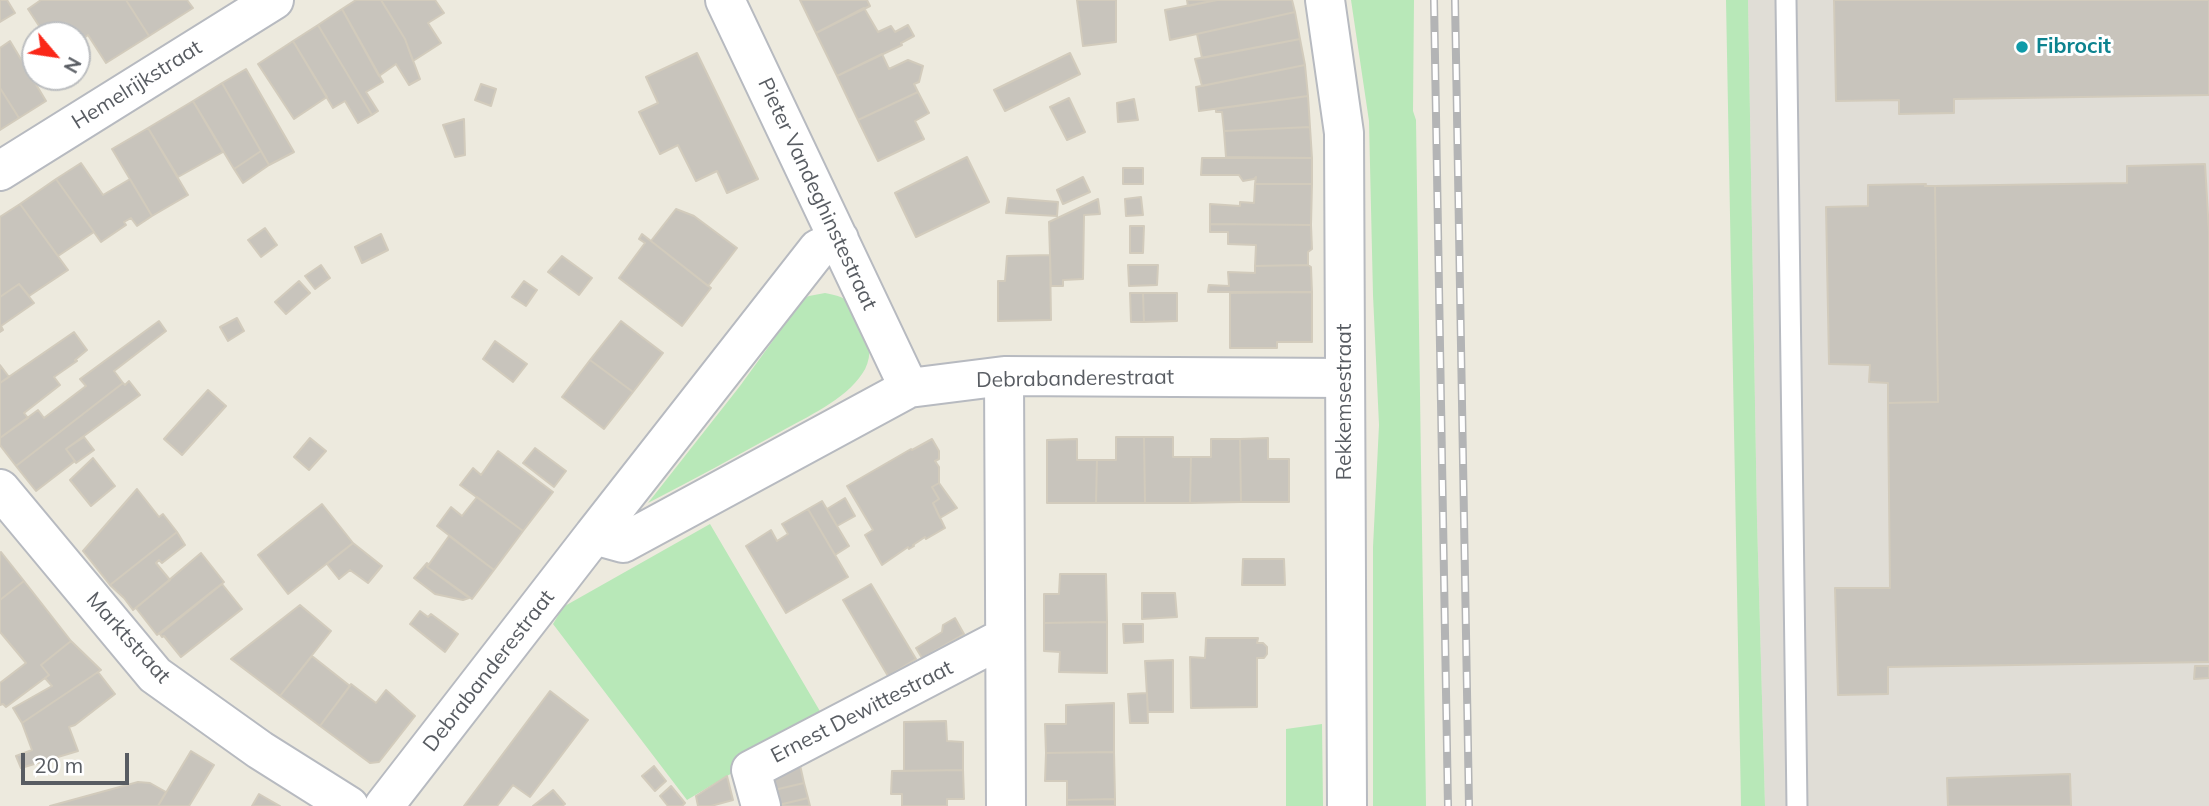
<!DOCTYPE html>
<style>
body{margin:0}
#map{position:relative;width:2209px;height:806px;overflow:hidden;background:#edeade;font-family:Mulish,sans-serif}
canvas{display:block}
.north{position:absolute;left:21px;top:21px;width:70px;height:70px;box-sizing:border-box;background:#fff;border:2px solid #bcbec0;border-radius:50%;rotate:119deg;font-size:19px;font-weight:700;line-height:28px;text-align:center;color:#585c62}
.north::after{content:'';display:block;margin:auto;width:24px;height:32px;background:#fa2718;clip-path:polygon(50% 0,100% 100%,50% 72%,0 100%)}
.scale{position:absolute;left:21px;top:753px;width:108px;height:32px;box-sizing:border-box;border:4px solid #585c62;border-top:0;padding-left:9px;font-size:21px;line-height:24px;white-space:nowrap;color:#585c62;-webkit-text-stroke:5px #fff;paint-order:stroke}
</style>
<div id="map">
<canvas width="2209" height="806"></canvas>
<div class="north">N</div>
<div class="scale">20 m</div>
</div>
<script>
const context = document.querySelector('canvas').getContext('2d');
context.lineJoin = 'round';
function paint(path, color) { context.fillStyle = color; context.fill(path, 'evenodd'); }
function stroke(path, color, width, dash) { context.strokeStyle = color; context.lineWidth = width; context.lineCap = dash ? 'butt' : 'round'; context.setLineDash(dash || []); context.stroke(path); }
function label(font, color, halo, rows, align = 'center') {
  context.font = font + ' Mulish,sans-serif'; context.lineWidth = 6; context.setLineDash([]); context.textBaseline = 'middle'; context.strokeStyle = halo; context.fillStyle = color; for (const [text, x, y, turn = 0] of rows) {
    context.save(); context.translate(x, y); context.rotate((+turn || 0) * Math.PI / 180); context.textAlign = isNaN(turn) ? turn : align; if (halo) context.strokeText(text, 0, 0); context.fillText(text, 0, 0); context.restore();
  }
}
paint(new Path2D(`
 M1748,0H2209V806H1765L1757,520Z`), '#e0ddd6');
paint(new Path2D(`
 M1351,0H1414L1413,111L1416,120L1426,806H1373V547L1379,425L1373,295L1369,121Z
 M1726,0H1748L1757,520L1765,806H1741Z
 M825,293C852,298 854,305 865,329C872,342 871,362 862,374C846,399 805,418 780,432C736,456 693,480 648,503L740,386L803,299L809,296Z
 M710,524L824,718L687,800L553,624L563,607Z
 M1322,724L1323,806H1286V729Z`), '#b8e8b8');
const building = new Path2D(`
 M0,0H7L15,13L0,22Z
 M41,0H126L149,36L106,63L88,35L77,43V35H45L28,9Z
 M126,0H187L193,8L149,36Z
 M356,0H381L405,39L420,79L409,85L396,64L379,76L342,9Z
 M381,0H435L444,13L428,23L441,43L413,61L405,39Z
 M800,0H867L870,6L816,33Z
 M1077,0H1116V42L1083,46Z
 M1187,0H1217L1188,6Z
 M1217,0H1292L1295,12L1170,40L1165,10Z
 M1834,0H2209V95L1954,99V113L1899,114V100L1836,101Z
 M864,8L878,32L891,26L895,32L908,25L914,36L901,43L902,45L837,76L816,33Z
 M342,9L383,82L366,92L378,111L372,115L318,25Z
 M1295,12L1300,39L1202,58L1197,34Z
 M318,25L372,115L358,123L345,101L333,108L293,41Z
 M1300,39L1305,65L1202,86L1195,59Z
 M10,41L46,101L19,118L0,88V48Z
 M293,41L327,97L294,119L258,64Z
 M697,53L758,179L727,193L717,171L696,181L678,145L660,154L639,112L658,103L646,77Z
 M1070,53L1080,74L1005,111L994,90Z
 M882,54L889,69L908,60L923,66L919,82L914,84L918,92L858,120L837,76Z
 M1305,65L1308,96L1199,111L1196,87Z
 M246,69L294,152L269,165L222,83Z
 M222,83L261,151L234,169L193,101Z
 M481,84L496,89L491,106L475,100Z
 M0,88L19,118L0,130Z
 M918,92L929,113L915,121L924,139L878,161L858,120Z
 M1308,96L1310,127L1224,131L1222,112H1216V109Z
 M1069,98L1085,132L1067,140L1050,107Z
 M1134,99L1138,120L1118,122L1117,103Z
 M193,101L223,152L178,177L148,128Z
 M464,119L465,155L455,157L443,125Z
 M1310,127L1312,158L1226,157L1224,131Z
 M148,128L188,195L152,216L112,149Z
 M261,151L269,165L243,183L234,169Z
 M967,157L989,202L916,237L895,193Z
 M1202,158H1312V184H1255L1256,177L1254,179L1243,181L1239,175H1201Z
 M81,163L103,195L130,179L152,216L137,226L131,218L124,222L126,225L101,242L56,179Z
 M2205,164L2209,232V662L1888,667V694L1838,695L1835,588H1890L1888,403L1938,402L1935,186L2127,183V166Z
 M1123,168H1143V184H1123Z
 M1083,177L1090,192L1063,204L1057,190Z
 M56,179L94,232L58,256L20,204Z
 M1255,184H1312L1311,225L1210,224V204L1240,206V202L1254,203Z
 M1926,184L1925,186H1935L1938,402L1888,403V383L1869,382L1870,365L1829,364L1826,207L1868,206V185Z
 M1141,197L1143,215L1126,216L1125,199Z
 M1008,198L1058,202L1057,216L1006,213Z
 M1098,199L1100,214L1084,215L1083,279L1063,280V286H1051L1049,222Z
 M20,204L68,270L29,296L19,284L0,297V217Z
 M676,209L694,216L737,248L708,286L651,241Z
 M1210,224L1311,225L1312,249L1308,252V265L1255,266L1256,245L1228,244V232H1210Z
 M1130,226H1144L1143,253H1130Z
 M265,228L277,245L261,257L248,240Z
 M381,234L388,250L362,263L355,247Z
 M642,234L711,288L682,326L619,278L645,243L639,239Z
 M1050,255L1051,320L998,321V281H1005L1007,256Z
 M562,256L592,278L579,295L548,272Z
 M321,265L330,278L315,289L305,276Z
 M1128,265H1158L1157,285L1129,286Z
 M1308,265L1311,267L1312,292H1208L1209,285L1229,286L1228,272L1255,273V266Z
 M299,281L310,293L286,314L275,302Z
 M524,281L537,290L526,306L512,297Z
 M19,284L34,303L1,326L3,330L0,332V297Z
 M1312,292V342H1277V348H1230V293Z
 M1130,293H1143L1144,322H1131Z
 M1143,293H1177V321L1144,322Z
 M237,318L244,331L228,341L220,327Z
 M159,321L166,331L114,371L123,383L16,466L0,445V438L38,410L44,418L86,386L80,379Z
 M621,321L663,353L633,392L590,360Z
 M74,332L87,350L75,360L77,361L54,377L60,385L24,413L28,418L0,438V383Z
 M495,341L527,364L513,382L483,359Z
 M590,360L633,392L604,429L562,397Z
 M0,365L9,377L0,383Z
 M129,381L140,395L66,449L75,461L36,491L16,466L123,383L125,385Z
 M208,390L226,406L182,455L164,439Z
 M84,437L94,450L76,463L66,449Z
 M1116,437H1144L1145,503H1096L1097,460H1116Z
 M1144,437H1173V457H1191L1190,503H1145Z
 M310,438L326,451L309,470L294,457Z
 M1268,438V459H1289V502H1241L1240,439Z
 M932,439L939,451V459L935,461L939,467V483L932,487L939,499L933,503L945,528L926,539L925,537L913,545L914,546L909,549L908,547L882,565L865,535L873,530L847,486L911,449L912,450Z
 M1077,439V460H1097L1096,503H1047V440Z
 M1211,439H1240L1241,502L1190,503L1191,457H1211Z
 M535,448L566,471L554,487L523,463Z
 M498,451L553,492L523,531L460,485L473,468L481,475Z
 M93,458L115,486L91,506L70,480Z
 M939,483L957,508L940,518L933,503L939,499L932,487Z
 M137,489L159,517L163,514L177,532L110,585L83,551Z
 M477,497L523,531L494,570L437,526L451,507L462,516Z
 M845,498L855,516L837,526L827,509Z
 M822,501L849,546L835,555L808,509Z
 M322,504L353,543L288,594L258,555Z
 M808,509L848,577L786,613L746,546L771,530L777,541L788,534L782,524Z
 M177,532L185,545L162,563L159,560L156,563L170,580L133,610L124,598L110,585Z
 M449,536L494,570L472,599L427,567Z
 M353,543L382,566L368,583L350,570L339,579L327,564Z
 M1,552L24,581L0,600V553Z
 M201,553L224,582L157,635L136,608Z
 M1243,559H1284L1285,585H1242Z
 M427,563L428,564L427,567L469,598L463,600L435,594L414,578Z
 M1060,574H1106L1107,622L1044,623V594H1059Z
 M24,581L71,641L41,665L49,675L6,707L3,704L0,705V683L26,663L0,632V600Z
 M222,584L242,609L181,657L164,636L162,637L160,634Z
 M871,584L916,659L888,676L843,600Z
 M1142,593H1175L1177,617L1142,619Z
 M300,605L331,631L280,696L231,659Z
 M420,611L428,617L431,614L458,634L445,652L410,624Z
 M955,618L964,634L922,658L916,648L942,632L943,625Z
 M1107,622V673L1059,672L1060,652L1044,651V623Z
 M1123,624H1143V642L1124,643Z
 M1206,638H1258L1257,643H1263L1267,647V654L1264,658H1257V707L1191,708L1190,657L1205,658Z
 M71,641L101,670L22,723L13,708L52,686L45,678L49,675L41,665Z
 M312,656L350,686L320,726L280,696Z
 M1173,660V712H1148L1145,661Z
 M2195,666H2209V678L2194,679Z
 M98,672L115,694L75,725L69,727L78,751L21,768L16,756L32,750L22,723Z
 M351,684L376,703L386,690L415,716L379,762L370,763L320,726Z
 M550,691L588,720L530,797L513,785L497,806H464Z
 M1147,693L1148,723H1130L1128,694Z
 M1114,703V752L1046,753L1045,724H1066V705Z
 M946,721L947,741L963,742V770L904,771V722Z
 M191,751L214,765L189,806H158Z
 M1114,752L1115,799L1067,800V781H1045L1046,753Z
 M800,765L804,783L770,791L766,774Z
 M654,766L666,781L655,791L642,776Z
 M963,770L964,799H947V806H902V794H891L892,771Z
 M2070,774L2071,806H1948L1947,778Z
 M727,776L733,800L711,806H698L696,796Z
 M138,782L150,783L166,792L158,806H50Z
 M804,783L808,798L774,806L770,791Z
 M671,786L685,803L682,806H668L660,796Z
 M553,790L565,804L562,806H533Z
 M259,794L280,806H252Z
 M808,798L810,806H775Z
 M1115,799V806H1067V800Z`);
paint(building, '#c8c4bc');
stroke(building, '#d2cbbc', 2);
const service = new Path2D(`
 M1786,0L1797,806`);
const minor = new Path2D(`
 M725,0L909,388
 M0,171L274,0
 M1004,376L1006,806
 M0,489L155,675L260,750L349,806
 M594,535L818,249L839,239
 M384,806L594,535L623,543L909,388L1004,376L1345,378
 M761,806L751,770L1005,637`);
const tertiary = new Path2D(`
 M1325,0L1344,133L1347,806`);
stroke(service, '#b7bac0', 23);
stroke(minor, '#b7bac0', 42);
stroke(tertiary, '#b7bac0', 42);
stroke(service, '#fff', 19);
stroke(minor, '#fff', 38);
stroke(tertiary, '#fff', 38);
const rail = new Path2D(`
 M1434,0L1448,806
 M1455,0L1469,806`);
stroke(rail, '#b3b4b5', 8);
stroke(rail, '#fff', 5, [16]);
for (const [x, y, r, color] of [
 [2022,47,7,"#0f9aa8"]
]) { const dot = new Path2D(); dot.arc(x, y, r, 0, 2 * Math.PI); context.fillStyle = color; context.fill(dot); stroke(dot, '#fff', 2.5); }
label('bold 21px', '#0d838f', '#fff', [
 ["Fibrocit",2036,47]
], 'left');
label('21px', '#585c62', '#fff', [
 ["Hemelrijkstraat",137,85,-32],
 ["Pieter Vandeghinstestraat",817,194,65],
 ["Debrabanderestraat",1075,379,-1],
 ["Rekkemsestraat",1345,402,-90],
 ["Marktstraat",128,638,48],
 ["Debrabanderestraat",489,671,-52],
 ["Ernest Dewittestraat",862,712,-27]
]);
</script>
